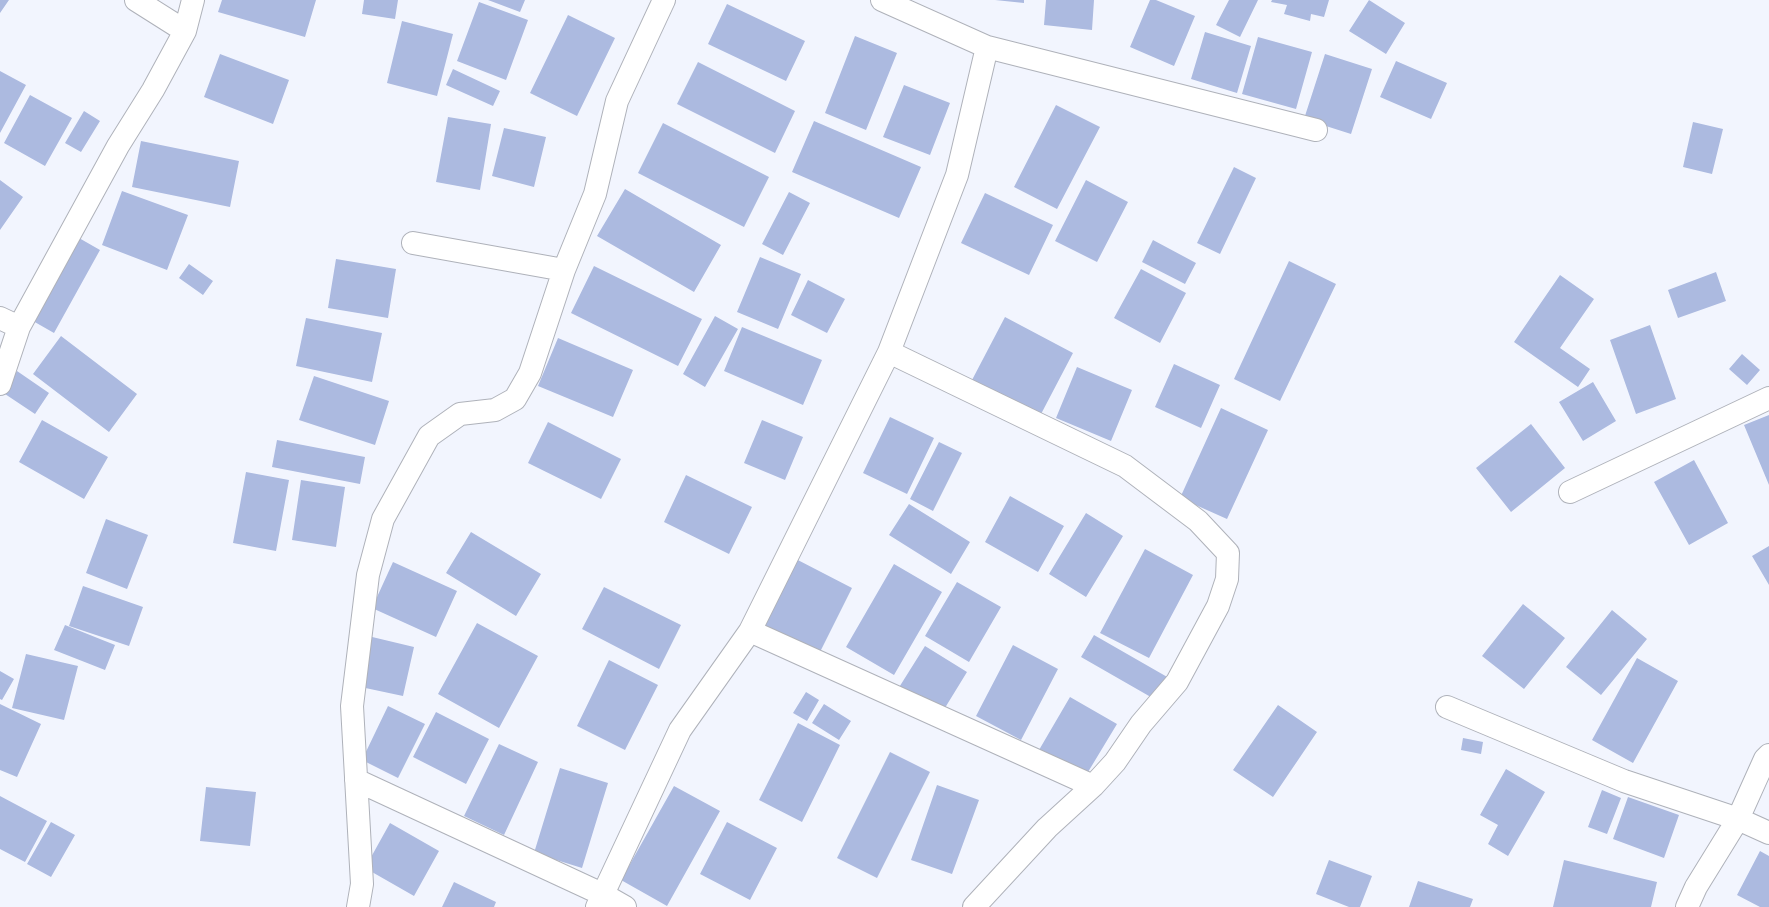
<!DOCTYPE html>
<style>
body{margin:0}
canvas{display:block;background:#f2f5fe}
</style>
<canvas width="1769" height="907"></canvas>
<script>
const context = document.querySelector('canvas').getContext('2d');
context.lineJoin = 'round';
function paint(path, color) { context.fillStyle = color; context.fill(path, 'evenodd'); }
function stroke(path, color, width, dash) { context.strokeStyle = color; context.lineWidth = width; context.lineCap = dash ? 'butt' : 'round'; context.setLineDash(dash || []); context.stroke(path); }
paint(new Path2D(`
 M0,0H9L0,13Z
 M222,0H316L305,37L218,12Z
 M364,0H398L395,19L362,14Z
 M488,0H525L520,12Z
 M995,0H1024V3Z
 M1046,0H1094L1092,30L1044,25Z
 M1150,0H1156L1195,16L1174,66L1130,47Z
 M1229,0H1258L1240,37L1216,25Z
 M1272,0H1329L1324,17L1311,14L1310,21L1284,14L1287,5L1271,2Z
 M1369,0L1405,23L1386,54L1349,31Z
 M479,2L528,20L506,80L457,61Z
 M727,4L805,41L786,81L708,44Z
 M568,15L615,38L577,116L530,93Z
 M402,21L453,34L437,96L387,83Z
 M1205,32L1251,46L1237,93L1191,79Z
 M855,36L897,53L866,130L825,113Z
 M1258,37L1312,52L1296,109L1242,94Z
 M220,54L289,80L273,124L204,97Z
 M1325,54L1372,69L1351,134L1304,119Z
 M1396,61L1447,83L1431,119L1380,97Z
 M698,62L795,111L775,153L677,104Z
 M453,69L500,91L493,106L446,85Z
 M0,71L26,85L0,133Z
 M904,85L950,103L930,155L883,137Z
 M30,95L72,118L45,166L4,143Z
 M1056,105L1100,127L1057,209L1014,187Z
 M84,111L100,121L81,152L65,143Z
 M448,117L491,124L480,190L436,182Z
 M814,121L921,167L899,218L792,172Z
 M1693,122L1723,129L1712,174L1683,167Z
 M663,123L769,177L744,227L638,173Z
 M504,128L546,137L534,187L492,176Z
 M141,141L239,161L230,207L132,187Z
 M1234,167L1256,178L1220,254L1197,243Z
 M0,180L23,197L0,230Z
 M1086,180L1128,202L1097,262L1055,241Z
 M625,189L721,245L694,292L597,236Z
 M122,191L188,215L167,270L102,245Z
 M789,192L810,203L783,255L762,244Z
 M985,193L1053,225L1029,275L961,243Z
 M79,238L100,250L54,333L33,321Z
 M1153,240L1196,263L1185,284L1142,262Z
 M760,257L801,274L778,329L737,312Z
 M336,259L396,269L388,318L328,308Z
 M1289,261L1336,284L1280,401L1234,379Z
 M189,264L213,281L203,295L179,278Z
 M594,266L702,319L678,366L571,313Z
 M1141,269L1186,293L1160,343L1114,318Z
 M1716,272L1726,301L1678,318L1668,290Z
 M1560,275L1594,299L1560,348L1590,369L1578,387L1514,342Z
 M808,280L845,299L827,333L791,315Z
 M715,316L738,329L705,387L683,374Z
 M1005,317L1073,353L1040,416L972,380Z
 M306,318L382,333L372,382L296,366Z
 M1650,325L1676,399L1636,414L1610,340Z
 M742,327L822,360L803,405L724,371Z
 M61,336L137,394L109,432L33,374Z
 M558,338L633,370L613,417L538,386Z
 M1742,354L1760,370L1747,385L1729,369Z
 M1174,364L1220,385L1201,428L1155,407Z
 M1077,367L1132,390L1111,441L1056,418Z
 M17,371L49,393L35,414L2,392Z
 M314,376L389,401L375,445L299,420Z
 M1593,382L1616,421L1583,441L1559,402Z
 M1221,408L1268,430L1227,519L1180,498Z
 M1769,415V485L1744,425Z
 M890,417L934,438L907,494L863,473Z
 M42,420L108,457L84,499L19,462Z
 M762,420L803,437L785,480L744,463Z
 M548,422L621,459L601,499L528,463Z
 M1531,424L1565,468L1511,512L1476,468Z
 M277,440L365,457L360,484L272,467Z
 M939,442L962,453L933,511L910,499Z
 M1694,460L1728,523L1689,545L1654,482Z
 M246,472L289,480L276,551L233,543Z
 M686,475L752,507L729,554L664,522Z
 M301,480L345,487L336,547L292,540Z
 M1010,496L1064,526L1038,572L985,542Z
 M909,504L970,542L951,574L889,535Z
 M1086,513L1123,536L1086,597L1049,574Z
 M106,519L148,535L127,589L86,573Z
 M471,532L541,574L516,616L446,573Z
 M1769,546V585L1752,556Z
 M1145,549L1193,575L1149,658L1100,633Z
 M792,557L852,588L816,660L755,629Z
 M393,562L457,591L436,637L372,608Z
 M894,564L942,592L894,675L846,647Z
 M957,582L1001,607L969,662L925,636Z
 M83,586L143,607L129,646L69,626Z
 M604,587L681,625L659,669L582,629Z
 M1523,604L1565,638L1524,689L1482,656Z
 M1612,610L1647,639L1601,695L1566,667Z
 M477,623L538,656L499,728L438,694Z
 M65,625L115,645L105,670L54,650Z
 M1094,635L1169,678L1156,700L1081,657Z
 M368,636L414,647L403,696L356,686Z
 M1013,645L1058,669L1021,740L976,716Z
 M925,646L967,672L940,716L898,689Z
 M26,654L78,666L64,720L12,708Z
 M1637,658L1678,681L1633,763L1592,740Z
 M609,660L658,685L625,750L577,726Z
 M0,671L14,679L2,700L0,699Z
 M806,692L819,700L807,721L793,713Z
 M1070,697L1117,724L1085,777L1039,750Z
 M0,704L41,724L17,777L0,770Z
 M824,704L851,721L839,740L812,723Z
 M1278,705L1317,732L1273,797L1233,770Z
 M388,706L425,724L398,778L362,760Z
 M436,712L489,739L466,784L413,757Z
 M798,723L840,745L802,822L759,800Z
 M1463,738L1483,742L1481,754L1461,750Z
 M499,744L538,762L504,835L464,816Z
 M890,752L930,772L877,878L837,858Z
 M560,768L608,783L582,868L534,853Z
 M1506,769L1545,792L1508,856L1488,844L1498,825L1480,815Z
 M937,785L979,800L952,874L911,860Z
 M674,786L720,811L667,906L621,880Z
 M206,787L256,792L250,846L200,841Z
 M1602,790L1621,798L1607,834L1588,827Z
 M0,796L47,821L25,862L0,849Z
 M1628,797L1679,815L1664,858L1613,839Z
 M51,822L75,835L51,877L27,864Z
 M727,822L777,848L750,900L700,874Z
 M390,823L439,851L414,896L365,868Z
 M1760,851L1769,856V907H1760L1737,895Z
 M1329,860L1372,876L1360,907H1349L1316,894Z
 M1564,860L1657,882L1651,907H1553Z
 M1418,881L1473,899L1470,907H1409Z
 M454,882L496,902L494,907H442Z`), '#acbae0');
const minor = new Path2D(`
 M136,0L185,31
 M882,0L987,47L1316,130
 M413,243L564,270
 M0,318L19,327
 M889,352L1125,466L1198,521L1228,553L1227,579L1218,606L1177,682L1141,724L1115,762L1093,786L1047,828L974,907
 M0,384L19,327L118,146L153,90L185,31L193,0
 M1570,492L1769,398
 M750,631L1093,786
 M1447,707L1624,781L1738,819L1769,833
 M356,780L604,895L625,907
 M358,907L362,884L352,706L368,575L383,519L429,436L460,414L495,410L515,399L530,373L564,270L595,194L617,101L664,0
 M597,907L680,730L750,631L889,352L957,175L987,47
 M1687,907L1696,887L1738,819L1765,759L1769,755`);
stroke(minor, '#afb2ba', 24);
stroke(minor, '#fff', 22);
</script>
